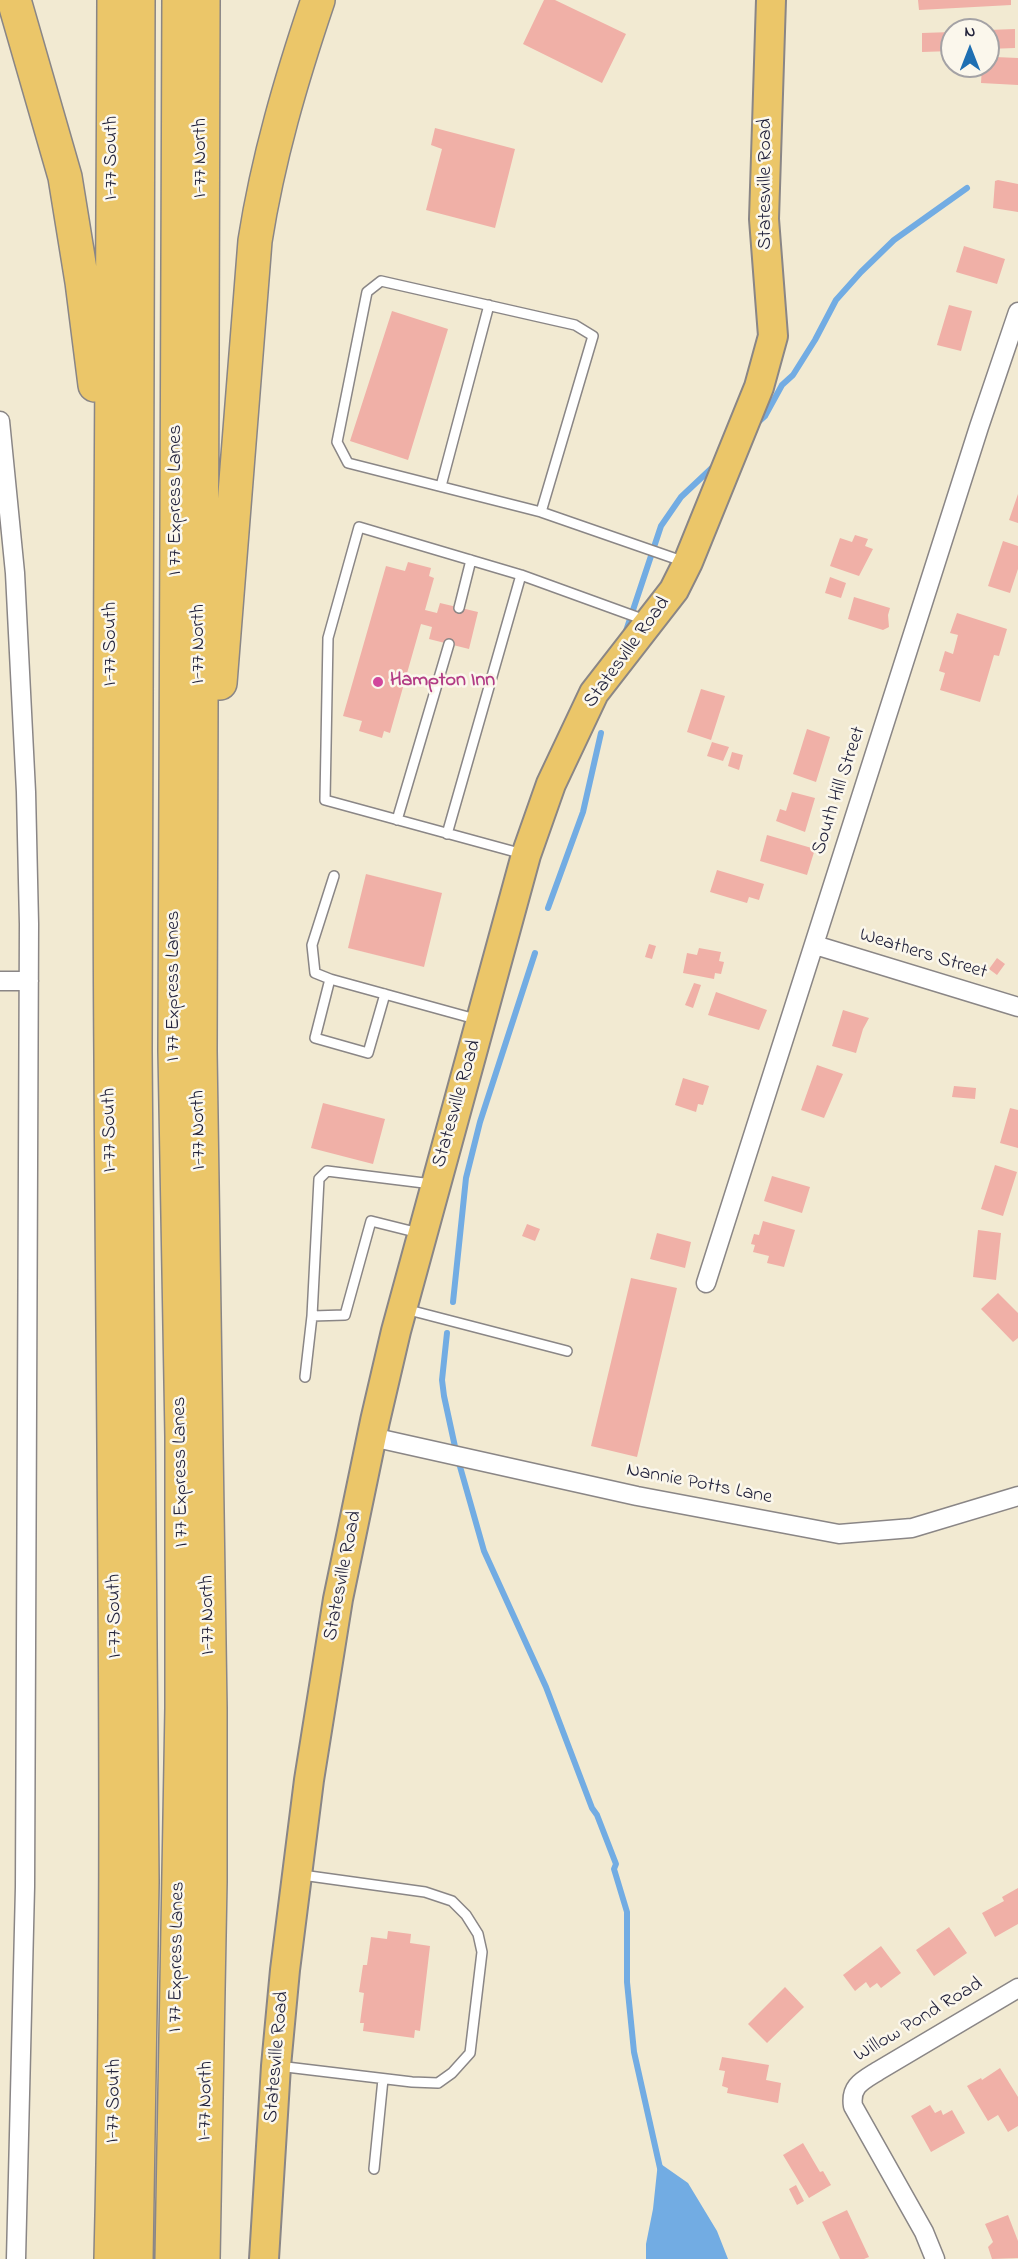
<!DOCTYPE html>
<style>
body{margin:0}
#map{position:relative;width:1018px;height:2259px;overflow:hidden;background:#f2ead2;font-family:"Indie Flower",sans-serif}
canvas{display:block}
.north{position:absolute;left:940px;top:18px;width:60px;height:60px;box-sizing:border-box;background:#fbf7ec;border:2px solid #a4a2a5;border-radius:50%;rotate:0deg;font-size:16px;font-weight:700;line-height:24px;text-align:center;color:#22223b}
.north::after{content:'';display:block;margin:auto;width:21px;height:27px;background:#1f6fb2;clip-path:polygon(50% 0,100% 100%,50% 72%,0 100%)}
</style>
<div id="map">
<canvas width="1018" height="2259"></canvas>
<div class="north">N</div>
</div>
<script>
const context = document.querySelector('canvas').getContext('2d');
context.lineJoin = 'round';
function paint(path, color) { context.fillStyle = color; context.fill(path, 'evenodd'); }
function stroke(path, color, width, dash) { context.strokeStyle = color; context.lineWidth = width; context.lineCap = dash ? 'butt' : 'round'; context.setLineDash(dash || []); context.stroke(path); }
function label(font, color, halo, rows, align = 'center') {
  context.font = font + ' "Indie Flower",sans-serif'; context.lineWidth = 5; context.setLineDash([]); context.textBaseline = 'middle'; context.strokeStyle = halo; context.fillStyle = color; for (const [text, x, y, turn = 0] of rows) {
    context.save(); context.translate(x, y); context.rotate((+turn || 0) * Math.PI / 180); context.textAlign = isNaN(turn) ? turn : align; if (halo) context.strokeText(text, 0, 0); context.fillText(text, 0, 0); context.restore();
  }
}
paint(new Path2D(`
 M658,2162L688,2183L717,2231L728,2259H646V2244L653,2209Z`), '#72ace3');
stroke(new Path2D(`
 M755,425L765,416L782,385L793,375L815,340L836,300L861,272L894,240L967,188
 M625,634L661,526L681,497L716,464
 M548,908L583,812L601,733
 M453,1302L466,1178L480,1122L535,953
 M447,1333L442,1380L444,1396L457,1456L484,1551L546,1687L592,1808L597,1815L616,1864L614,1869L627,1912V1982L634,2052L660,2168`), '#72ace3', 6);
paint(new Path2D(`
 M544,0H555L626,34L602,83L523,44Z
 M918,0H1011V5L919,10Z
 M1015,29V48L988,49V30Z
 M952,32V51L922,52V33Z
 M995,57L1018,58V85L981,83L982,66H988V63L995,64Z
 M435,128L515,149L495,228L426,210L442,149L431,145Z
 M998,180L1018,184V212L993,208L995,181Z
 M964,246L1005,259L997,284L956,272Z
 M949,305L972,311L961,351L937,345Z
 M392,311L448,329L408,460L350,441Z
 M1018,494V523L1009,520Z
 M855,535L868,539L865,546L873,549L859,576L830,566L840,538L852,542Z
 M1003,541L1018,546V569L1010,593L988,586Z
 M408,562L431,568L429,576L434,578L425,610L437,613L440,603L478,612L469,649L429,639L432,627L421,624L390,733L384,731L382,738L359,731L362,721L343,716L386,566L405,571Z
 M830,577L846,583L841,598L825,593Z
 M854,597L890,608L888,615L889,627L883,630L848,619Z
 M957,613L1007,629L999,656L994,655L980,702L940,690L945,673L939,671L945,651L953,654L958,635L950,633Z
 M701,689L725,696L711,740L687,732Z
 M807,729L830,737L816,782L793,774Z
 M712,742L729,747L723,761L707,756Z
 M732,752L743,755L739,770L728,766Z
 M792,792L815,798L805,832L776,821L780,809L786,811Z
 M767,835L815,849L807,875L760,861Z
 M717,870L764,884L759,900L749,897L747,903L710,892Z
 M366,874L442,893L424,967L348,948Z
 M649,944L656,946L652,959L645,957Z
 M699,948L721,952L719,961L724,962L721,974L715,973L714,979L683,973L687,953L697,955Z
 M997,958L1005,964L997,975L989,969Z
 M694,983L701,985L693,1008L685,1005Z
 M716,992L767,1010L759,1030L708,1015Z
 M843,1010L869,1018L863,1029L856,1053L832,1046Z
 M817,1065L843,1074L824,1118L801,1110Z
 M683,1078L709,1086L703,1105L698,1104L696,1112L675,1105Z
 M954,1086L976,1088L975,1099L952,1097Z
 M323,1103L385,1119L373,1164L311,1148Z
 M1010,1108L1018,1110V1148L1000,1143Z
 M995,1165L1017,1172L1003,1216L981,1209Z
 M772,1176L810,1187L802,1213L764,1201Z
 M763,1221L795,1230L784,1267L767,1263L769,1256L753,1252L755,1245L751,1244L754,1234L759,1235Z
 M527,1224L540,1229L535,1241L522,1236Z
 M978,1230L1001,1233L996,1280L973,1277Z
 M657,1233L691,1242L685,1268L650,1259Z
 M631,1278L677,1288L637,1457L591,1446Z
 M998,1293L1018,1313V1338L1013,1342L981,1309Z
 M1018,1888V1924L995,1937L982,1913L1004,1901L1002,1897Z
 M949,1927L967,1953L934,1976L916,1950Z
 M388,1931L411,1934L410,1943L430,1946L420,2031L415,2030L414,2038L363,2031L364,2023H360L364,1993L359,1992L363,1965H367L371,1937L387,1939Z
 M881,1946L901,1973L881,1988L877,1983L870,1988L866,1982L855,1991L843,1975Z
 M785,1987L804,2007L767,2043L748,2024Z
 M722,2057L769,2065L766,2080L781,2083L778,2103L727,2093L728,2088L722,2086L725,2071L719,2070Z
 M1000,2068L1018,2097V2126L1008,2132L998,2115L988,2121L967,2086L981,2078L982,2080Z
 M930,2105L935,2113L941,2110L943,2115L952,2110L965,2133L931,2152L911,2116Z
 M803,2143L820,2172L823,2171L831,2185L809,2198L783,2155Z
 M796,2185L804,2201L797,2205L789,2189Z
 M847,2210L869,2257L864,2259H840L822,2222Z
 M1008,2215L1018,2241V2258L992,2259L988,2247L993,2242L985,2224Z`), '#f0b0a7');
const service = new Path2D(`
 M441,486L489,305
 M541,512L593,336L575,325L381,281L367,292L337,442L348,463L541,512L685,562
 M459,608L471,560
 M397,820L449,644
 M447,834L521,575
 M523,854L325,800L328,638L359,527L521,575L645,620
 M330,979L315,973L312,945L334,876
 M385,994L368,1053L315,1038L330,979L479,1020
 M405,1309L567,1351
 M312,1316L345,1315L371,1221L419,1233
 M305,1377L312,1316L319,1179L327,1171L432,1184
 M278,2066L412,2082L438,2083L452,2073L470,2053L482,1952L478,1934L466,1915L452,1901L425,1892L302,1875
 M374,2169L383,2079`);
const minor = new Path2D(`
 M0,421L15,573L26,792L29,924L25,1887L16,2259
 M815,945L1018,1007
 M0,981H29
 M706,1283L979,427L1018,312
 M372,1437L637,1496L839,1534L912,1528L1018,1496
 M935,2259L924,2232L853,2106C850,2086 862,2081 878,2071L1018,1988`);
const primary = new Path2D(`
 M264,2259L276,2066L285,1970L309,1780L338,1599L375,1421L396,1331L526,855L551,784L594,693L674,590L688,562L759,387L773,336L764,219L771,0`);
const motorway = new Path2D(`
 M14,0L65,177L82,282L95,385
 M203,0L200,1051L210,1708V1882L203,2259
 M220,683L255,241C268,158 291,80 318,0
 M111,2259C121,1858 113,1457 111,1056C108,704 113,352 114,0
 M136,2259L142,1882L135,1051L138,0
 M172,2259L182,1708V1437L175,1051L179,0`);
stroke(service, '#8a8686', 12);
stroke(minor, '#8a8686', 21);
stroke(primary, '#8a8686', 32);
stroke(motorway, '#8a8686', 36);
stroke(service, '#fff', 9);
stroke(minor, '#fff', 18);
stroke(primary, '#ebc669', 28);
stroke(motorway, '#ebc669', 33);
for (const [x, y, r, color] of [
 [378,682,6,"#d1479c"]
]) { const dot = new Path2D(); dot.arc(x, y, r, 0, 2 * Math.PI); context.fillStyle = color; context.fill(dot); stroke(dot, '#fbf7ec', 2); }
label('20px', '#22223b', '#fbf7ec', [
 ["I-77 South",113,158,-90],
 ["I-77 North",202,158,-90],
 ["Statesville Road",767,184,-90],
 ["I 77 Express Lanes",177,500,-90],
 ["I-77 South",112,644,-90],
 ["I-77 North",200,644,-90],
 ["Statesville Road",628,653,-54],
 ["South Hill Street",840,791,-72],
 ["Weathers Street",923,955,17],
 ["I 77 Express Lanes",175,986,-90],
 ["Statesville Road",458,1104,-74],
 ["I-77 South",111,1130,-91],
 ["I-77 North",200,1130,-91],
 ["I 77 Express Lanes",182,1472,-91],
 ["Nannie Potts Lane",699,1485,11],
 ["Statesville Road",344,1576,-79],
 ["I-77 North",209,1615,-91],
 ["I-77 South",116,1616,-91],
 ["I 77 Express Lanes",178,1957,-89],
 ["Willow Pond Road",919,2021,-31],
 ["Statesville Road",278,2057,-85],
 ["I-77 South",115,2101,-89],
 ["I-77 North",207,2101,-89]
]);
label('bold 20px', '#b23c85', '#fbf7ec', [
 ["Hampton Inn",390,682]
], 'left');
</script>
